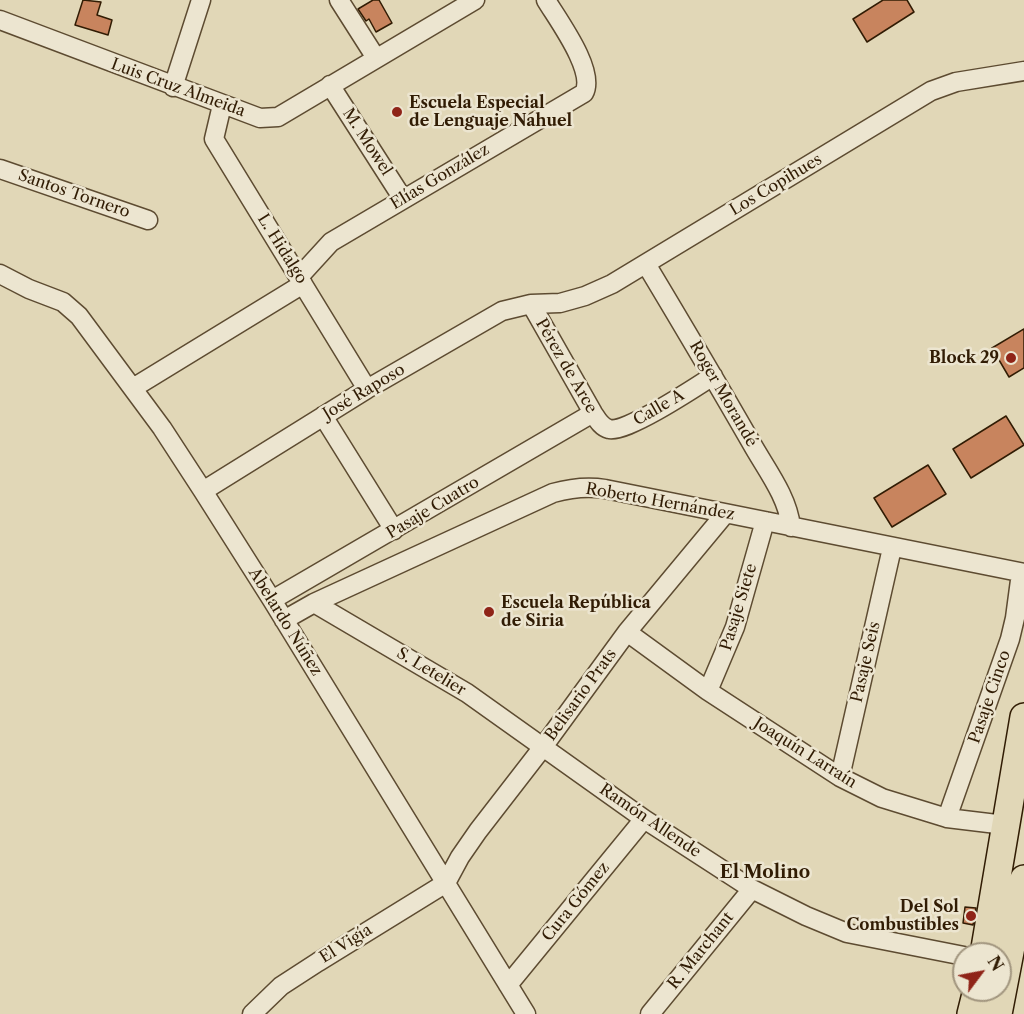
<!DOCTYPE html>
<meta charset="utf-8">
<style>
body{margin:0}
#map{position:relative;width:1024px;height:1014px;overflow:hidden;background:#e1d7b7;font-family:"Libre Caslon Text",serif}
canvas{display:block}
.north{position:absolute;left:952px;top:942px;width:60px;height:60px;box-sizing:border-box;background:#ece5d0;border:2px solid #a1957e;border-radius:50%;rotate:58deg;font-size:16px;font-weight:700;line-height:24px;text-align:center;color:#311c04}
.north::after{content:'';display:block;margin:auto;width:21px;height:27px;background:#8f2418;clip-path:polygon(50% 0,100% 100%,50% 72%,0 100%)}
</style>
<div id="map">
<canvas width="1024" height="1014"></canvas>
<div class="north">N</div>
</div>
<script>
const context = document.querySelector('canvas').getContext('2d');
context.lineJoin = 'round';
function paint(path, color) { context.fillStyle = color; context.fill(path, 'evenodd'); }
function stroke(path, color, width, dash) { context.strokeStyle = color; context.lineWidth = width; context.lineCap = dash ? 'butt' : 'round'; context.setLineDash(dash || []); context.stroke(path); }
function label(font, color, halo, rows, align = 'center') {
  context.font = font + ' "Libre Caslon Text",serif'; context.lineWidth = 5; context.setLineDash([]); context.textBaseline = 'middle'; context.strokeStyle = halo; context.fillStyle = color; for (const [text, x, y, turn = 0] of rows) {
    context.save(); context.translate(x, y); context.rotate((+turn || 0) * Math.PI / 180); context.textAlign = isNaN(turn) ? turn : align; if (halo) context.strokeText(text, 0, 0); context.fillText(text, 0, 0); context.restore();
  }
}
const building = new Path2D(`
 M83,0L101,2L97,15L112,20L108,35L75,25Z
 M373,0H379L392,23L376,32L369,19L366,21L358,9Z
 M883,0H907L914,12L867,42L853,19Z
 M1024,329V368L1009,377L992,348Z
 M1006,416L1024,445L971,478L953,449Z
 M928,465L946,494L892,527L874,498Z
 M965,907L976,908L973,925L963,923Z`);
paint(building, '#c8845e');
stroke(building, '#311c04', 1.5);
const minor = new Path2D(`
 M339,0L376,58
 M0,20L260,118L278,117L475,0
 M330,85L403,199
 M173,87L201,0
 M222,105L214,139L367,389
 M0,169L148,220
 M646,264C682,324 717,383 752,444C766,469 788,497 791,527
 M0,274L29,289L63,302L79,316L162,428L203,491L272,600L526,1014
 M299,277L331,242L584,93C596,71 558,20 546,0
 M531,304L593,413C597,419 601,427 609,429C625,434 696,387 713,376
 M133,388L303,284
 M323,416L394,530
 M203,491L367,389L502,311L531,304L560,303L585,296L612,284L931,91L956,82L1024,71
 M272,600L593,413
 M314,603L467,693L644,819L752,889L806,916L847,933L964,956
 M284,620L314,603L553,493C571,488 586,486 605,489L1024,573
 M627,632L708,691L840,777L882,798L947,818L1005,825
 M708,691L735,627L765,521
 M840,777L892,548
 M947,818L1010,639L1015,618L1021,573
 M508,985L644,819
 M252,1014L281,986L318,962L446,883L460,857L478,831L543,747L627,632L725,514
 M650,1014L752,889`);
const primary = new Path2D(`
 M984,954L1024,717
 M971,1014L977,990
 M998,1014L1024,879`);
stroke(minor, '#5d4b31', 21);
stroke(primary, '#311c04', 30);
stroke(minor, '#ece5d0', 18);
stroke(primary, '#e1d7b7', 27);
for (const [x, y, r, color] of [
 [397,112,6,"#8f2418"],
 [1011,358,6,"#8f2418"],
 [489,612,6,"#8f2418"],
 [971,916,6,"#8f2418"]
]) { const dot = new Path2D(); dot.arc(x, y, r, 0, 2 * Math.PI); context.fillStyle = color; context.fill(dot); stroke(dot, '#ece5d0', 2); }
label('16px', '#311c04', '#ece5d0', [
 ["Luis Cruz Almeida",178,88,20],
 ["M. Mowel",367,142,57],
 ["Elías González",440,177,-31],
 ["Los Copihues",776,185,-31],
 ["Santos Tornero",74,194,19],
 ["L. Hidalgo",282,249,58],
 ["Pérez de Arce",566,366,60],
 ["José Raposo",364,392,-31],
 ["Roger Morandé",723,394,60],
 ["Calle A",659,408,-30],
 ["Roberto Hernández",660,502,10],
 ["Pasaje Cuatro",433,508,-31],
 ["Pasaje Siete",739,607,-73],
 ["Abelardo Núñez",285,622,58],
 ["Pasaje Seis",866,662,-77],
 ["S. Letelier",431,672,31],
 ["Belisario Prats",581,695,-54],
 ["Pasaje Cinco",990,697,-71],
 ["Joaquín Larraín",805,753,32],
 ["Ramón Allende",650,821,34],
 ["Cura Gómez",576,902,-51],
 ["El Vigía",346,944,-32],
 ["R. Marchant",701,951,-51]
]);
label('bold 16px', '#311c04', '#ece5d0', [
 ["Escuela Especial",409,103],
 ["de Lenguaje Nahuel",409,121],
 ["Block 29",999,358,"right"],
 ["Escuela República",501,603],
 ["de Siria",501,621],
 ["Del Sol",959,907,"right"],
 ["Combustibles",959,925,"right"]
], 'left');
label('bold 18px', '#311c04', '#ece5d0', [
 ["El Molino",765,873]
]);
</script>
